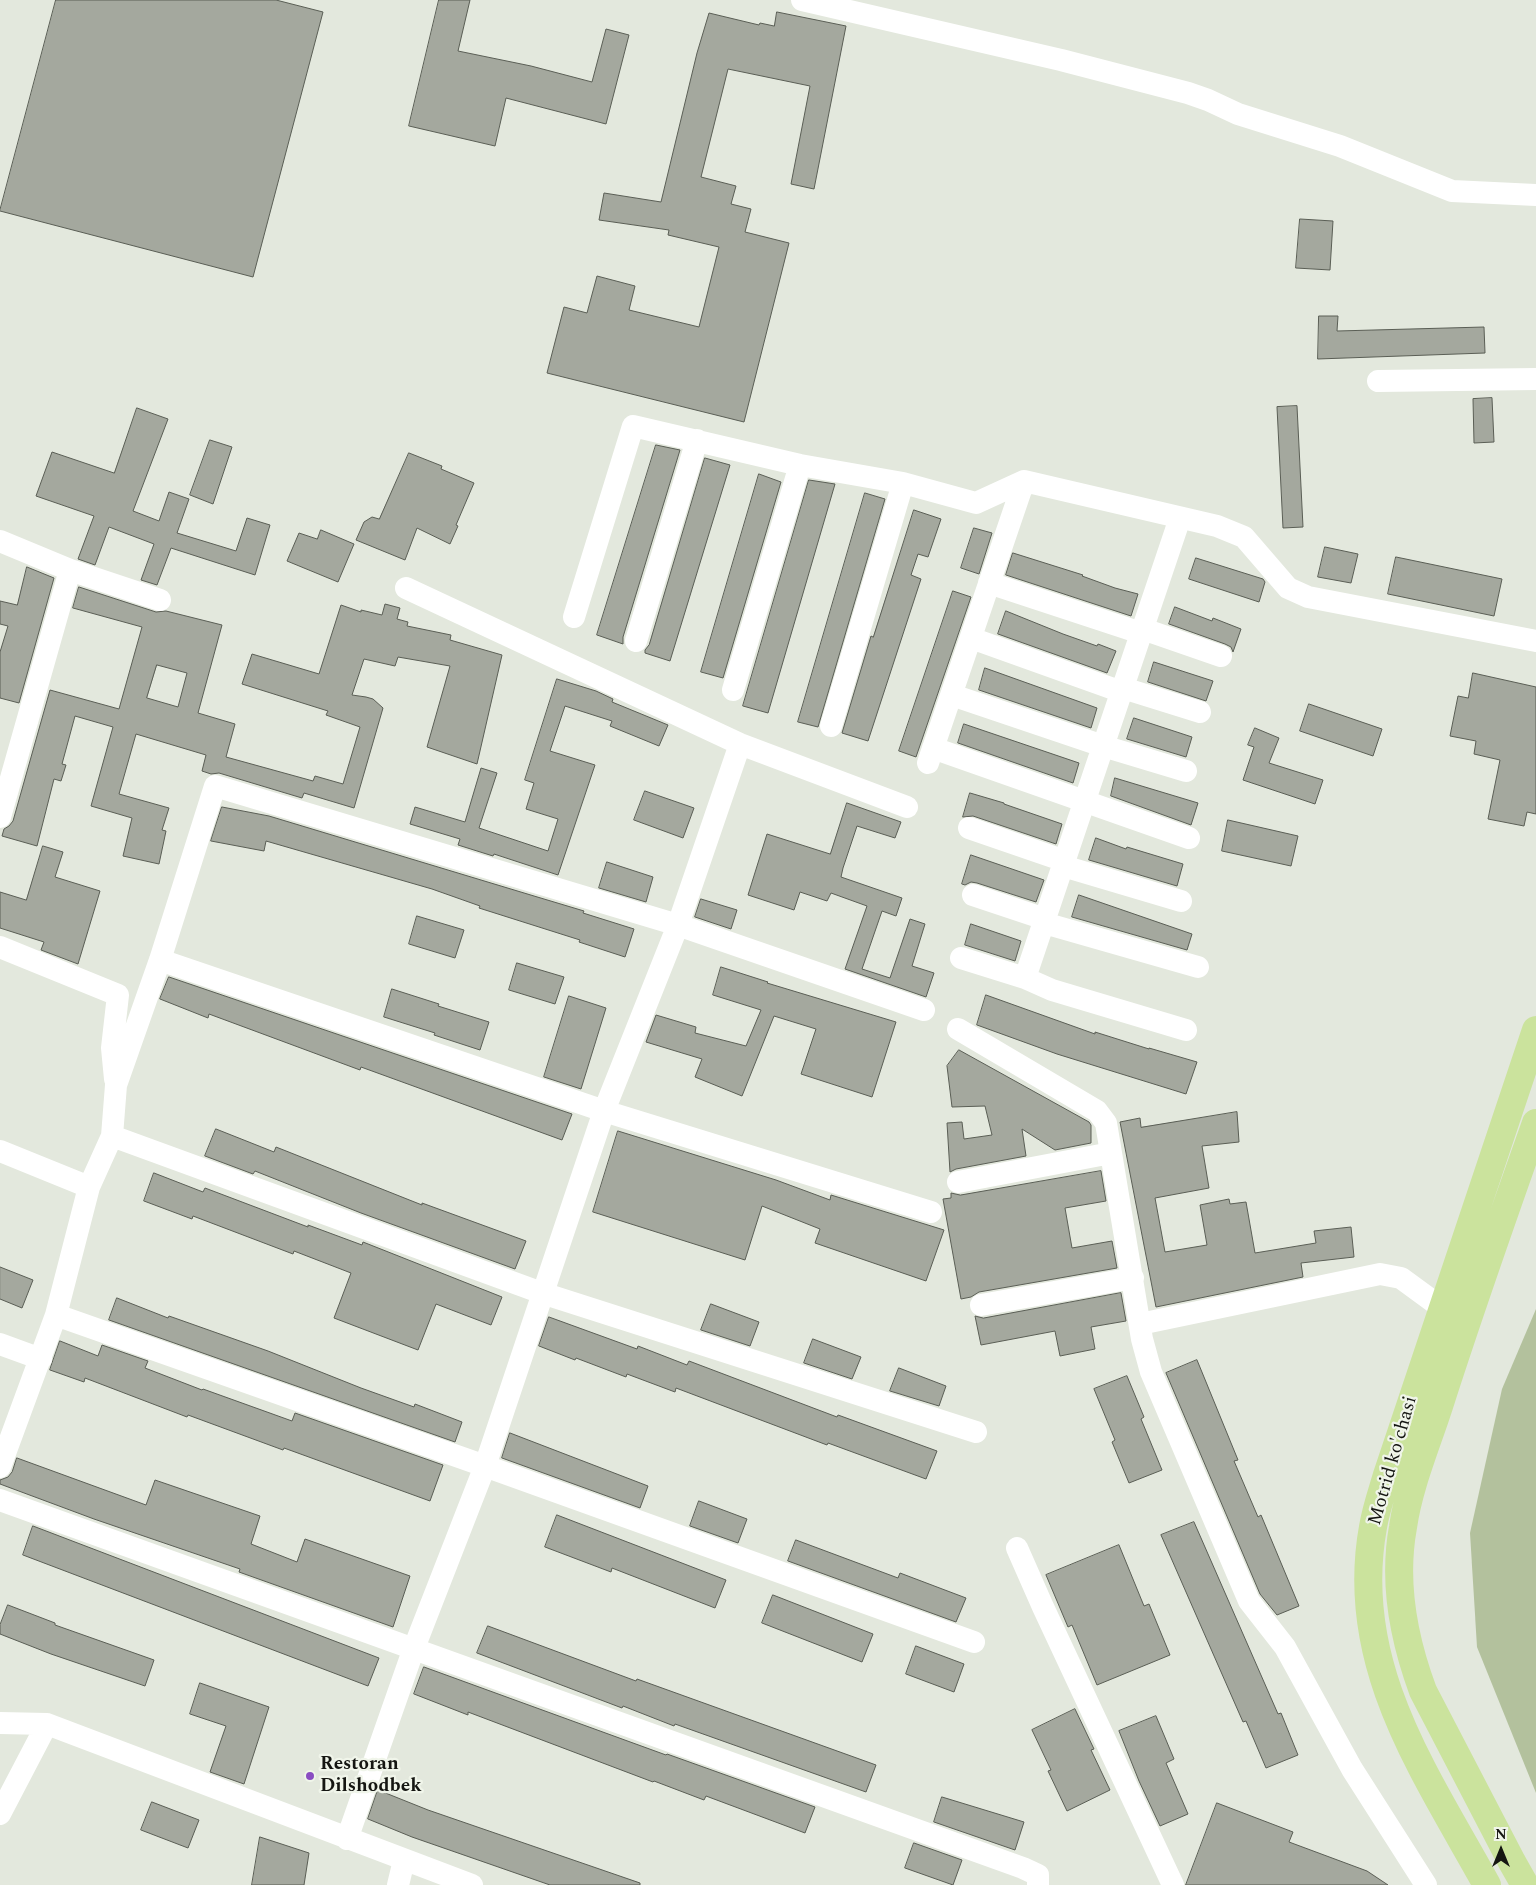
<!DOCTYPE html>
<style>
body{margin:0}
#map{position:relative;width:1536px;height:1885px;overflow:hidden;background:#e3e8dd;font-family:Spectral,serif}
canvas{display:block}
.north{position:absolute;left:1476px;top:1825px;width:50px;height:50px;-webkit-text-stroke:4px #f0f5ea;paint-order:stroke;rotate:0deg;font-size:14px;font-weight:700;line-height:20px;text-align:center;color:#151612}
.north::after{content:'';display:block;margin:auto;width:18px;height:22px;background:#151612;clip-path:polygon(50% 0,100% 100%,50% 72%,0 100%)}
</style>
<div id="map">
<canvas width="1536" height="1885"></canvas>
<div class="north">N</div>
</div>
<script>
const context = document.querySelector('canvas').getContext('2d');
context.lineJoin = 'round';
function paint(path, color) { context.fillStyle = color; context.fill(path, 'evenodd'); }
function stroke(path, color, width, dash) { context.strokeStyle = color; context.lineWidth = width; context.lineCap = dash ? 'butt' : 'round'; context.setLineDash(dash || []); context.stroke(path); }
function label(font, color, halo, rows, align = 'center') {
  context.font = font + ' Spectral,serif'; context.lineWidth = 4.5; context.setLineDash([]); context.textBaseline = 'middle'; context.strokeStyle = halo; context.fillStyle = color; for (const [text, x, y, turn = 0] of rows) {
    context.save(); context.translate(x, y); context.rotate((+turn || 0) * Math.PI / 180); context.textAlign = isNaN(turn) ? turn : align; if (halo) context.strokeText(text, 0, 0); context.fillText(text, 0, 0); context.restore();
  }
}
paint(new Path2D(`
 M1536,1309V1793L1477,1647L1470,1533L1502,1389Z`), '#b3c19d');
const building = new Path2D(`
 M56,0H276L323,12L253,277L0,211Z
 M439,0H470L458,51L531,66L592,82L606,29L629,35L606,124L506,98L495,146L409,126Z
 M777,12L846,26L814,189L791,184L810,86L728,69L701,177L736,186L731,204L751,209L745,232L789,243L744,422L547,373L564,307L587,313L597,276L635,286L629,310L699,327L719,247L668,235L669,230L599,220L604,193L661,202L697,53L709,13L759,25L760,23L774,26Z
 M1300,219L1333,221L1330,270L1296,268Z
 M1319,316H1338L1337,331L1484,327L1485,353L1318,359Z
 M1492,398L1494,442L1474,443L1473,399Z
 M1297,406L1303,527L1283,528L1277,407Z
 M137,408L168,419L133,511L159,521L169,492L189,499L177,533L236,551L247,518L270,525L255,575L171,548L157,585L141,580L154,544L109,527L95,565L78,559L94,516L36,496L52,452L114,473Z
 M210,440L232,447L213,504L190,495Z
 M656,445L680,450L623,637V644L597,635Z
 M409,453L442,466L441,469L474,483L456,525L458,526L450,544L417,528L405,560L356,540L364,522L372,517L379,519Z
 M705,458L730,465L670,661L645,653V650L649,645Z
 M759,474L781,482L723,678L701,672Z
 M809,480L835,484L768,713L743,706Z
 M865,493L885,499L818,727L798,722Z
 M914,510L941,519L928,557L918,554L911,575L921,579L868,741L842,733L871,636L873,637Z
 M974,528L992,533L979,574L961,568Z
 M321,530L354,544L338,582L287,561L299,533L317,539Z
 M1325,547L1358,554L1351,583L1318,577Z
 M1013,553L1083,575L1082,576L1115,588L1138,594L1131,616L1006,575Z
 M1396,557L1502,579L1494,616L1388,594Z
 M1196,558L1263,579L1265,582L1259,602L1189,579Z
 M27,567L54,578L19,703L0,698V652L8,626L0,624V601L17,605Z
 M79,587L156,612L166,611L222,625L198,713L235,724L226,757L313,781L315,776L343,784L360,727L326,715L328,711L242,684L252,654L319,674L341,605L361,612V610L382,615L385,604L400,608L397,619L408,622L407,626L451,635L450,640L502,655L477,764L427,747L450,666L398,657L395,666L364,659L352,695L366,697L373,699L383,708L354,808L304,793L302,798L219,773L211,774L202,771L206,755L136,734L119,794L169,808L162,830L166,831L159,864L123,856L132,818L91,806L113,727L75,716L62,764L66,765L61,781L54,779L37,846L2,836L4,829L9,826L13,821L50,690L119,709L142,627L73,608ZM157,665L187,673L178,707L147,698Z
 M953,591L971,597L916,757L899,751Z
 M1175,607L1212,621L1213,618L1241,629L1233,652L1231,647L1225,644L1169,624Z
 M1006,611L1063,634L1097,646L1098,644L1116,651L1107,673L998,634Z
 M1154,662L1213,681L1206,701L1148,682Z
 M985,668L1097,708L1091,728L979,690Z
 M1473,673L1536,687V814L1527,812L1524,826L1488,819L1500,760L1474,754L1476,741L1450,736L1458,696L1468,698Z
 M557,679L596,691L613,699L612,702L668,725L659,746L610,726L612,721L565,706L550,751L595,765L558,875L494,854L493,856L458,845L460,839L410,824L415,807L465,822L481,768L497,773L479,828L548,851L558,819L526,809L534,783L525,780Z
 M1309,704L1382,729L1373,756L1300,731Z
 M1134,718L1192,737L1186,757L1127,739Z
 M964,724L1079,763L1073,783L958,743Z
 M1255,728L1279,738L1269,763L1323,780L1315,804L1243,780L1254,747L1248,745Z
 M1115,778L1198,803L1191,825L1111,796Z
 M645,791L694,808L683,838L634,820Z
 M970,793L1004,803V804L1062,824L1056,844L973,816L963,817Z
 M847,803L901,822L895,838L857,826L843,868L841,877L902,898L896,916L882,911L862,969L890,978L910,919L925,924L912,966L934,973L926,997L845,969L867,906L831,893L827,901L800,892L794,910L748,895L767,834L830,854Z
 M222,807L269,816L534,896L584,911L583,913L634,929L625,957L579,942L580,940L479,908L480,906L432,889L266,841L264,851L211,841Z
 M1228,820L1298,836L1291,866L1222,851Z
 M1096,838L1126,849L1127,847L1183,864L1177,886L1089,860Z
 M43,846L63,852L55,877L100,891L78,964L41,950L44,942L0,928V892L26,900Z
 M971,855L1044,880L1036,902L977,883L971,882L965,885L962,884Z
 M607,862L653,877L646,902L599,888Z
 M1079,895L1192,934L1187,950L1072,917Z
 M701,899L737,910L731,929L695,917Z
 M417,916L464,930L455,958L409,944Z
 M971,924L1021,941L1015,961L965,945Z
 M517,963L564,977L555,1004L509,990Z
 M721,967L768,982L767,983L896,1022L872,1097L801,1074L816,1029L774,1016L742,1096L695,1077L702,1059L646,1042L656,1015L696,1027L695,1033L746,1046L761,1010L713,995Z
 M169,977L572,1114L562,1140L361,1067L360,1070L209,1014L208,1018L160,999Z
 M392,989L439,1004L438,1006L489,1022L480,1050L434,1035L435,1033L384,1017Z
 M986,995L1095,1034V1032L1149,1049V1048L1197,1062L1186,1094L1057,1054L977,1025Z
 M569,996L606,1008L581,1089L544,1077Z
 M959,1050L1089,1122L1091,1125V1143L1055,1150L1022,1129L1026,1156L956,1169L950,1172L947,1123L962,1122L964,1139L992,1135L985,1106L952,1107L947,1066Z
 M1237,1112L1239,1142L1202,1146L1209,1188L1155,1198L1165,1252L1207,1245L1200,1205L1229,1199L1230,1204L1246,1202L1255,1253L1316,1243L1314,1231L1351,1227L1354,1257L1301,1263L1303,1277L1156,1307L1120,1122L1140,1118L1141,1127Z
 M216,1129L274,1152L276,1147L422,1205V1203L526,1241L515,1269L361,1213L255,1171L253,1174L205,1156Z
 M618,1131L776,1180L830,1200L831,1195L944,1230L926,1281L815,1243L820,1229L762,1206L745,1260L593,1212Z
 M1101,1171L1106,1201L1065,1208L1072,1248L1112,1241L1117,1268L979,1292L971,1297L961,1299L943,1199L951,1198V1193L960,1195Z
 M154,1173L203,1192L205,1188L308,1227V1225L362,1245L363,1242L502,1297L491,1325L436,1304L418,1350L334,1318L351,1273L294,1251L293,1254L193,1216L192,1219L144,1201Z
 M0,1267L33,1280L22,1308L0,1299Z
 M1121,1293L1126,1321L1091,1327L1095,1349L1060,1356L1055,1331L981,1345L975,1316L983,1318Z
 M117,1298L168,1318L169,1316L268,1351L361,1388L414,1407L415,1404L462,1422L455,1442L109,1320Z
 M711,1304L759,1322L750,1346L701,1330Z
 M549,1317L637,1349L638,1346L687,1365L689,1361L837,1417L838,1415L937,1451L926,1479L828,1443L827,1445L676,1388L675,1392L627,1374L626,1377L576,1358L575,1360L539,1346Z
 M813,1339L861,1357L852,1379L804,1363Z
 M60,1341L98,1356L102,1345L148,1361L145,1368L202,1390L203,1389L292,1421L295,1413L443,1465L430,1501L284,1448L283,1450L188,1415L187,1417L85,1378L84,1382L50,1370Z
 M1197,1360L1238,1460L1234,1461L1258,1517L1261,1515L1299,1606L1277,1615L1260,1594L1166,1373Z
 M899,1368L946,1386L939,1406L890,1391Z
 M1127,1376L1144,1417L1141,1419L1162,1470L1129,1483L1112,1442L1115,1440L1094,1389Z
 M510,1433L648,1486L640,1508L502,1458Z
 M17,1458L146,1505L155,1480L260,1516L251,1544L297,1562L305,1539L410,1576L393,1627L239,1572L240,1569L94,1519L0,1484V1480L8,1477L12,1472Z
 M699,1501L747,1519L738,1543L690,1526Z
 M557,1515L726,1580L715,1608L612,1568L611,1572L545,1547Z
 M1194,1522L1278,1714L1281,1713L1298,1755L1266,1768L1246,1721L1243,1722L1161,1535Z
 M33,1526L379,1658L368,1686L23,1555Z
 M796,1540L898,1578L900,1573L966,1598L956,1622L788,1561Z
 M1119,1545L1144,1606L1149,1604L1170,1655L1097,1685L1072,1625L1068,1627L1046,1575Z
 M773,1595L873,1634L862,1662L762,1623Z
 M8,1605L55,1623V1625L154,1660L145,1686L51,1654L0,1634V1625Z
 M488,1626L636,1681L637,1679L876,1765L866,1792L675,1724L674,1726L623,1706L622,1708L477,1653Z
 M916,1646L964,1664L954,1692L906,1674Z
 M424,1667L666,1755L667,1754L815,1807L805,1833L706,1796L704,1800L654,1781L653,1782L468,1712V1715L414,1694Z
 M200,1683L269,1707L244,1784L210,1772L226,1726L190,1714Z
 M1075,1709L1094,1749L1091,1750L1110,1790L1067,1811L1048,1771L1051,1770L1032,1730Z
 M1156,1716L1174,1759L1166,1763L1188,1814L1160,1826L1139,1781L1119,1731Z
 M378,1790L428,1810L640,1883V1885H550L412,1837L368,1819Z
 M942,1797L1024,1822L1015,1850L934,1822Z
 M152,1802L199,1820L188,1848L141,1830Z
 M1217,1803L1293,1832L1289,1842L1367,1871L1388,1885H1186Z
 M260,1837L309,1853L304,1885H252Z
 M914,1843L962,1860L953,1885L905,1868Z`);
paint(building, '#a4a89e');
stroke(building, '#5a5e55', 1);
stroke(new Path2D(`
 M802,0L1061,60L1188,93L1208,100L1238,114L1340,146L1452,191L1536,195
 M1378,381L1536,379
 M0,541L70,570L160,600
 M989,583L1141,633
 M406,588L740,744L907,807
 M574,617L633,426L800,465L903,483L976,503L1024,481L1217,526L1244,537L1288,588L1308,597L1536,641
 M1143,629L1221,656
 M971,638L1122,692
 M636,641L697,440
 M1123,688L1200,712
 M733,690L800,465
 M952,695L1103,746L1186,771
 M831,726L903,483
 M933,748L1189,838
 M928,763L1024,481
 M0,817L70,570
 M969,828L1065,861
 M1063,866L1181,901
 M973,895L1045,919
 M1044,923L1198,967
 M0,947L118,995L112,1048L115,1079
 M961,958L1025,978L1180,518
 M160,960L604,1111L931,1212
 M1025,978L1052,990L1186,1030
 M958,1029L1097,1111L1106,1123L1142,1339L1151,1372L1249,1601L1285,1647L1352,1769L1426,1885
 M112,1136L542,1293L976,1432
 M0,1151L89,1187
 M958,1182L1111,1153
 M981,1305L1133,1278
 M56,1315L485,1466L974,1642
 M1140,1324L1380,1274L1401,1278L1442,1308
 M0,1344L41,1359
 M0,1467L56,1315L89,1187L112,1136L116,1085L160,960L215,786L678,925L924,1010
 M0,1500L1023,1868L1038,1875V1885
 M1017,1548L1043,1607L1173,1885
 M0,1723L47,1724L472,1885
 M0,1814L47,1724
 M347,1839L414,1648L485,1466L604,1111L678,925L740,744
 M398,1885L404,1860`), '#fff', 22);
stroke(new Path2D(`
 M1487,1885C1424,1771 1348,1664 1373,1527C1376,1509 1382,1492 1387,1475L1536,1030
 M1525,1885L1512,1862L1423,1691C1404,1640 1393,1582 1403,1527C1409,1485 1427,1444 1440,1403C1470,1309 1503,1216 1536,1123`), '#cbe39d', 28);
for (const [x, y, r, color] of [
 [310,1776,5,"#8a4dc2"]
]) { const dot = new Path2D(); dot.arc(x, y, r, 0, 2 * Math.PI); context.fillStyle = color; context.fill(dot); stroke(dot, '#f0f5ea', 2); }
label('19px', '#151612', '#f0f5ea', [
 ["Motrid ko'chasi",1394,1461,-74]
]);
label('bold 19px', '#151612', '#f0f5ea', [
 ["Restoran",320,1765],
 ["Dilshodbek",320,1787]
], 'left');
</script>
